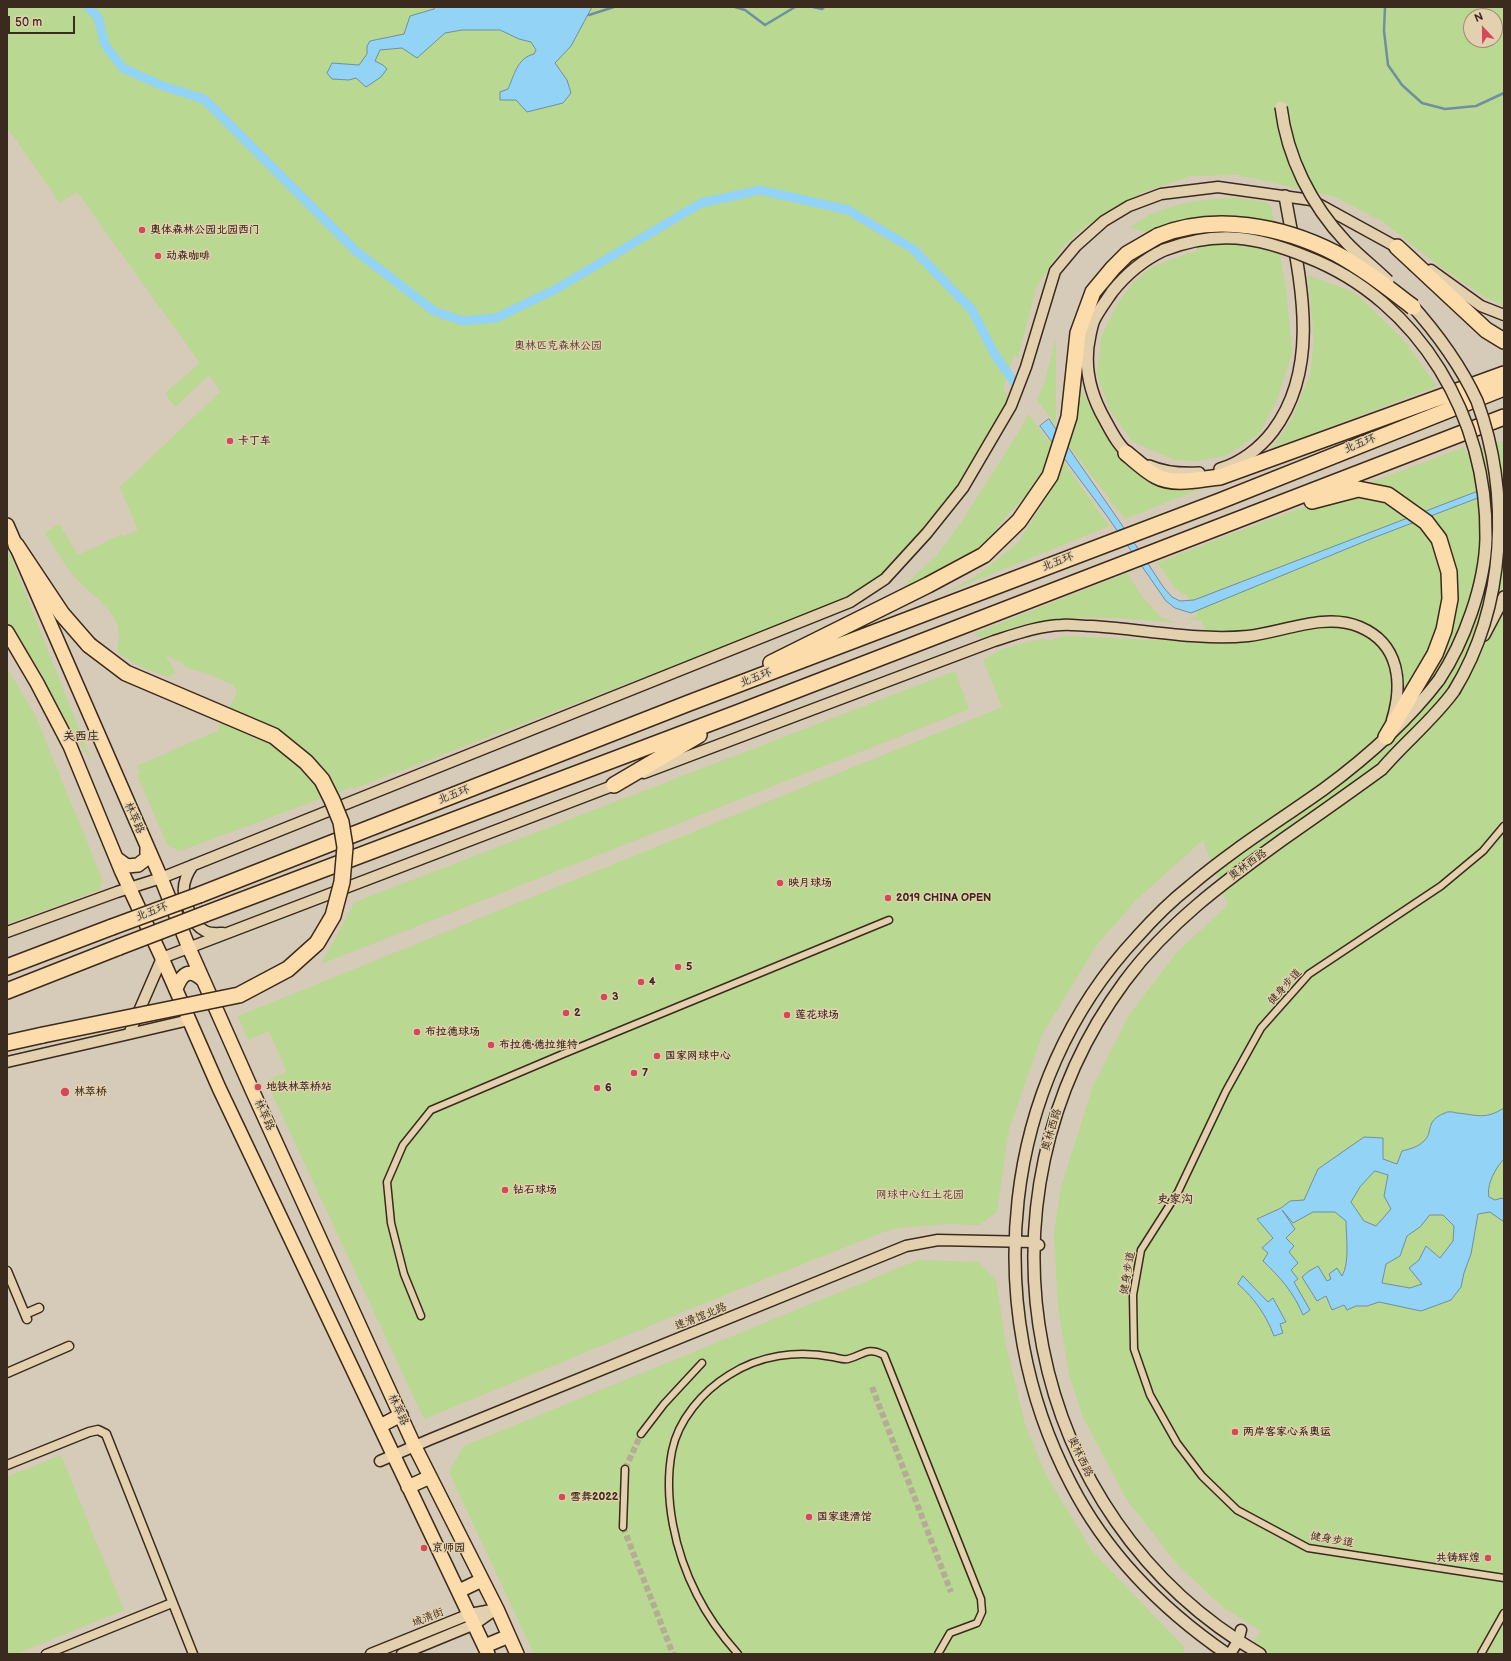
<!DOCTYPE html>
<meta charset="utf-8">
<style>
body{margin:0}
#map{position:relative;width:1511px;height:1661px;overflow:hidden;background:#d6cab8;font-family:"Balsamiq Sans",sans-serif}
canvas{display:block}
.frame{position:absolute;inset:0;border:8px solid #3b2a1e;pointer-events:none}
.north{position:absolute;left:1463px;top:8px;width:40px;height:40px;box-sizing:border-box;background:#e2d0ae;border:1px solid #9f8e74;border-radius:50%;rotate:338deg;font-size:11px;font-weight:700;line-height:16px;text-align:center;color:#3b2a1e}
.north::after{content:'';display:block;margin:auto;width:14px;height:18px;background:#d1495b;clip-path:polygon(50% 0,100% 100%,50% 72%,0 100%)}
.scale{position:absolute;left:8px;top:16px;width:67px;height:18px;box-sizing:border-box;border:2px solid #3b2a1e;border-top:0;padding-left:5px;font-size:12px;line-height:14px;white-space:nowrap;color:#3b2a1e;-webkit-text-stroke:3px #e2d0ae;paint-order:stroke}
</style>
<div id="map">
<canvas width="1511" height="1661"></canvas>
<div class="frame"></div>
<div class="north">N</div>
<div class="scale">50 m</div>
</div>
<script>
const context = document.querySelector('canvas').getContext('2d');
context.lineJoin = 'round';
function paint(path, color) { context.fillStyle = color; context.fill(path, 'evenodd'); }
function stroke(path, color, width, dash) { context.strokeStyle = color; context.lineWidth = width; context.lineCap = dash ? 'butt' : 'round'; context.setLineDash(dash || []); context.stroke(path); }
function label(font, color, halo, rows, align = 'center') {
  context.font = font + ' "Balsamiq Sans","LXGW WenKai TC",sans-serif'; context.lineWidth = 3; context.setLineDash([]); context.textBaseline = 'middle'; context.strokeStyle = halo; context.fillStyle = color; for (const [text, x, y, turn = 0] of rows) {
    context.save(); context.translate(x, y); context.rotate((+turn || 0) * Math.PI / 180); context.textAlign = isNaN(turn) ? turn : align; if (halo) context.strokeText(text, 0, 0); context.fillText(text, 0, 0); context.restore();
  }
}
paint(new Path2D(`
 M7,7H1504V306L1482,295L1438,265L1385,223L1336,197L1239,175L1191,176L1143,192L1081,229L1062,248L1036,288L1018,358L1014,354L1003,388L1010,401L960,486L882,579L847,599L353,789L352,787L180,851L168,846L137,775L140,772L137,766L217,731L237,693L233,685L207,673L186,668L181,662L165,655L176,673L168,677L137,665L117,652C117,647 119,642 119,637C120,610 89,594 74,576C63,563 54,547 45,533L59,524L78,555L122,534L123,537L138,530L120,487L221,391L209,375L175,407L165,393L200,363L77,192L60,203L7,127ZM1471,16H1495V40H1471Z
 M1237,198L1266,202L1271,206L1286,289L1292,352L1277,400L1259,434L1225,456L1197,461L1175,460L1132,441L1110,410L1097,375L1101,337L1119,301L1133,283L1152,267L1186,254L1197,252L1196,218L1175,221L1148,233L1130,227C1162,204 1199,199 1237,198Z
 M1308,275L1354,292L1401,337L1437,386L1272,449L1293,417L1310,374L1314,339Z
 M1056,339V426L1037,399L1044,384Z
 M1082,390L1104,434L1125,462L1158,484L1176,490L1205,487L1125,519L1069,446Z
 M1028,414L1052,445L1037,485L1011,511L980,549L940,573L897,592L936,556L962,521L1020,430Z
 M1504,440V1654H1246L1261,1631L1224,1608L1178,1565L1127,1500L1083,1417L1069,1375L1058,1307L1054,1233L1061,1187L1093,1086L1129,1015L1177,952L1228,905L1203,840L1136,900L1096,946L1043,1033L1009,1129L997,1212L979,1225L948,1224L897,1228L881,1233L705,1303L424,1419L266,1081L287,1072L269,1031L248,1040L238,1016L1002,707L983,660L1002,649L1040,639L1051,640L1065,636L1201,642L1205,628L1201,621L1188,619L1198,615L1186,594L1183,595L1175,588L1157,563C1258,522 1362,487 1464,447L1466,454Z
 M1063,461L1109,526L943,594L975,577L1018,543L1056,482Z
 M7,547L92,762L71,729L38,668L7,620Z
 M1127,573L1143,598L1161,617L1177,623C1129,619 1078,613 1031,623C1014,627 997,633 981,638L973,634Z
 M7,668L35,715L103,881L99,890L7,924Z
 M955,671L969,709L321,964L355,902Z
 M918,1260L978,1262L996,1280L1006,1346L1025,1424L1046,1475L1092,1551L1183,1646L1185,1654H534L449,1472L464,1446Z
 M61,1455L124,1610L16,1654H7V1477Z`), '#b9d891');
const water = new Path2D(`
 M434,7H592L571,46L555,63L567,80L571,93L563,103L527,112L516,100H500V92L508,89C514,76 517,58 534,54L536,50L531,42L519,39L500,30H462L445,33L417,58L402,48L380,50L375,61L383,65L387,69L381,77L366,87L356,78L349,80L332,79L327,73L332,63L359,65L367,54V46L370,41L404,34L410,16L434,9Z
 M1049,419C1087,476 1127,530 1164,588L1172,597L1180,601L1194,600L1504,481V488L1373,538L1191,613L1175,608L1166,601L1107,516L1040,426Z
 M1504,1108V1159C1496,1167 1486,1185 1489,1197L1495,1200L1502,1198L1504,1200V1222L1490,1212L1478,1214L1471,1254L1464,1273L1461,1287L1451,1300L1421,1311L1379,1302L1367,1306H1356L1347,1310L1344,1305L1332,1310L1326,1296L1317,1301L1302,1277L1309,1271L1318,1266L1327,1281L1331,1279L1329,1274L1337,1268L1342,1276C1350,1263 1346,1236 1346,1221L1335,1212H1313L1293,1223L1282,1210L1295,1229L1286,1238L1294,1246L1289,1252L1298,1263L1291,1270L1298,1279L1294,1282L1310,1310L1303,1315C1294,1293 1280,1277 1263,1261L1268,1253L1262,1248L1273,1238L1257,1219L1281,1208L1290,1201L1304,1200L1318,1169L1364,1137L1383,1138V1159L1397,1164L1402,1151C1410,1149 1418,1147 1424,1141C1434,1132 1424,1121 1445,1113C1448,1111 1453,1112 1457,1113C1478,1115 1485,1120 1504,1108ZM1375,1171L1388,1175L1384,1196L1391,1209L1376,1226L1364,1221L1351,1202L1360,1187ZM1430,1215H1443L1454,1226L1453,1241L1440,1258L1426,1246L1419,1260L1409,1268L1422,1284L1410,1288L1382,1283L1386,1264L1400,1256L1407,1236L1420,1227Z
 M1243,1276L1268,1302L1273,1298L1286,1322L1280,1324L1283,1333L1274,1336C1266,1315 1255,1299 1238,1284Z`);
paint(water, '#93d3f5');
stroke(water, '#708f9f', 1);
stroke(new Path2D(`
 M735,7L745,10L765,25L795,7
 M813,7L822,9L824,7
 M1385,7L1384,31L1388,65L1402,85L1422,103L1445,109L1476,106L1504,93
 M589,15L614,7`), '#708f9f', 2.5);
stroke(new Path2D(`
 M88,7L98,17L105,45L123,68L163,86L204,99L356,251L434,311L463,321L496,318L556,289L701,203L760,190L848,210L913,249L972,310L995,355L1014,382`), '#93d3f5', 9);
stroke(new Path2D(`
 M872,1387L951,1592
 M625,1469L641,1434
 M623,1527L673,1654`), '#b7aa99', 6, [6, 3]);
const pedestrian = new Path2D(`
 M1504,826L1483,851L1441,886L1309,974L1261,1028L1226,1091L1178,1192L1141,1250L1133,1295L1134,1349L1150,1395L1177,1443L1202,1476L1237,1510L1308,1548L1504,1578
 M421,1316L404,1274L391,1223L387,1182L403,1145L431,1110L563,1054L889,920
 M641,1434L664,1404L702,1363
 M623,1527L625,1469
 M738,1654C722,1636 708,1617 697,1595C675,1552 663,1498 672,1451C678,1420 703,1391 729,1375C760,1355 797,1350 833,1357C838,1358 844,1360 848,1359C864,1355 867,1346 884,1355L981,1599L982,1612L977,1623L950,1633L938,1654
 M1481,1654L1504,1613`);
const minor = new Path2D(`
 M7,1271L27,1319
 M25,1314L39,1308
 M7,1373L69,1346
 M7,1465L89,1432L98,1430L106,1434L193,1654
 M46,1654L172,1603`);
const tertiary = new Path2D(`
 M1431,270L1481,306L1504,315
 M644,773L994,641C1016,634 1038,626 1061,625C1071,624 1081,626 1091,626C1143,629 1196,641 1248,636C1284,632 1325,612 1360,627C1400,644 1403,684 1392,720
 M193,865C180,884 182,895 191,915C195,922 197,927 205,931C210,934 218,933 223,933
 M7,932L117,892L161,878L850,602L885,579L927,533L963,488L1011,406L1026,367L1055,271L1076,246L1104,221L1129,206L1161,194L1218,187L1311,200L1402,250
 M129,1034L189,1020
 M7,1062L129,1034L162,958L620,783
 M380,1461L431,1439L906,1246L938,1240L1033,1242L1039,1245
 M371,1654L470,1614L497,1609
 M402,1654L475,1624L492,1612
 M1230,1654L1238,1641L1241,1630`);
const secondary = new Path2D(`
 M1133,457C1120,449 1112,433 1105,420C1090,394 1083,365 1090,335C1091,330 1092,325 1094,320C1099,310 1106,301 1112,292C1127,273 1143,260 1164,250
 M1149,466C1165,473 1182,474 1199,473
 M1220,469C1241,463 1260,448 1273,431C1324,363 1298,272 1285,196
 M1484,635L1504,597
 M1227,1654C1163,1610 1107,1554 1071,1484C979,1309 1000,1083 1137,937C1153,919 1171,901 1190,886C1232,850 1279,821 1324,789C1366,758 1407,722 1439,680
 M1260,1654C1023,1517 963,1199 1125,981C1168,923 1224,882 1282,840C1315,817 1349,793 1382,769C1405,742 1433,720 1454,691`);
const primary = new Path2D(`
 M7,525L161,878L189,948L252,1090L414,1445L497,1609L517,1654
 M7,632L37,683L70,746L121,870L162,958L219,1088L488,1654
 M116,858L127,866L138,865L147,858V846
 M176,989C182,973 189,968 203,980
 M380,1426L401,1415
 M408,1487L430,1477
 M459,1591L482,1580
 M485,1646L509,1636`);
const motorway = new Path2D(`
 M1397,247L1486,330L1504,341
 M1126,453C1136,461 1145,470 1156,476C1174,486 1200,479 1220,477L1504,374
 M1312,501L1358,489L1388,495L1426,522L1439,539L1449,572L1450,599L1444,630L1435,654L1386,737
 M16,545L62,614L89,645
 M771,663L928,585L984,555L1019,521L1050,476L1069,417L1078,333L1093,292L1113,268L1127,254L1158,236
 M614,785L699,735
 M199,895L689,703L1220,501L1504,388
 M205,914L737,713L1504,417
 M7,967L112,927
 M7,991L119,947
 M7,1043L43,1035`);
stroke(pedestrian, '#3b2a1e', 9);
stroke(minor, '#3b2a1e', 11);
stroke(tertiary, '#3b2a1e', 13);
stroke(secondary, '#3b2a1e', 14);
stroke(primary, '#3b2a1e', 16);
stroke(motorway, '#3b2a1e', 18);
stroke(pedestrian, '#e2d0ae', 6);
stroke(minor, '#e2d0ae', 8);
stroke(tertiary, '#e2d0ae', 10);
stroke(secondary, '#e2d0ae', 11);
stroke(primary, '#fddcac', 13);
stroke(motorway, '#fddcac', 15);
const secondaryBridge = new Path2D(`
 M1281,107C1287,157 1311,205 1346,242C1359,256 1375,268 1388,281
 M1164,250C1217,230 1256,236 1307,257C1420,301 1488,419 1486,538C1485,585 1464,642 1439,680
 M1409,302C1436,332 1460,364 1477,401C1511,493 1506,606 1454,691`);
const motorwayBridge = new Path2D(`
 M1158,236C1215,213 1282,226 1335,253C1363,268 1388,288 1413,307
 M112,927L199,895
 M119,947L205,914
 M43,1035L239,995L288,969L317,943L333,916L342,882L345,847L341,822L332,800L322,780L306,762L274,736L126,673L89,645`);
stroke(secondaryBridge, '#3b2a1e', 14, []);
stroke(motorwayBridge, '#3b2a1e', 18, []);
stroke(secondaryBridge, '#e2d0ae', 11);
stroke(motorwayBridge, '#fddcac', 15);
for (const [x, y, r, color] of [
 [142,230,4,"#d1495b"],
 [158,256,4,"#d1495b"],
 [230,441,4,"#d1495b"],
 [780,883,4,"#d1495b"],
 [888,898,4,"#d1495b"],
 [678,967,4,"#d1495b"],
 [641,982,4,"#d1495b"],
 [604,997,4,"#d1495b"],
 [566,1013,4,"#d1495b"],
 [787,1015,4,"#d1495b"],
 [417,1032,4,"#d1495b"],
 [491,1045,4,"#d1495b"],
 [657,1056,4,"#d1495b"],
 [634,1073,4,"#d1495b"],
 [258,1087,4,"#d1495b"],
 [597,1088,4,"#d1495b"],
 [65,1092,5,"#d1495b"],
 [505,1190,4,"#d1495b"],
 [1235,1432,4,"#d1495b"],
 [562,1497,4,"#d1495b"],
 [809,1517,4,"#d1495b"],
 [424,1548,4,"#d1495b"],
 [1488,1558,4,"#d1495b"]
]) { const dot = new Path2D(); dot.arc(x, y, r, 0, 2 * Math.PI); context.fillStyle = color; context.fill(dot); stroke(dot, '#e2d0ae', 1.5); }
label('bold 11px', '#3b2a1e', '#e2d0ae', [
 ["奥体森林公园北园西门",150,230],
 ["动森咖啡",166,256],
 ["卡丁车",238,441],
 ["映月球场",788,883],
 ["2019 CHINA OPEN",896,898],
 ["5",686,967],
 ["4",649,982],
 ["3",612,997],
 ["2",574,1013],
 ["莲花球场",795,1015],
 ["布拉德球场",425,1032],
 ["布拉德·德拉维特",499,1045],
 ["国家网球中心",665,1056],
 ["7",642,1073],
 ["地铁林萃桥站",266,1087],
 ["6",605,1088],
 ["林萃桥",74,1092],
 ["钻石球场",513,1190],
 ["两岸客家心系奥运",1243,1432],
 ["雪舞2022",570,1497],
 ["国家速滑馆",817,1517],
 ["京师园",432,1548],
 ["共铸辉煌",1480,1558,"right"]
], 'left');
label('11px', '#483b2a', '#e2d0ae', [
 ["奥林匹克森林公园",558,346],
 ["网球中心红土花园",920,1195]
]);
label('11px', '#3b2a1e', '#e2d0ae', [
 ["北五环",1360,444,-22],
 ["北五环",1058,562,-21],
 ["北五环",756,678,-21],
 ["北五环",454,795,-21],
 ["林萃路",134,818,66],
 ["奥林西路",1248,865,-36],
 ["北五环",152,912,-21],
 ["健身步道",1285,987,-48],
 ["林萃路",264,1115,66],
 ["奥林西路",1052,1130,-73],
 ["健身步道",1128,1273,-80],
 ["速滑馆北路",701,1317,-22],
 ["林萃路",398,1410,65],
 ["奥林西路",1080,1457,64],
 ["健身步道",1332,1540,10],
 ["域清街",428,1618,-22]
]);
label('bold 12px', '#3b2a1e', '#e2d0ae', [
 ["关西庄",81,737],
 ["史家沟",1175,1200]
]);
</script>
